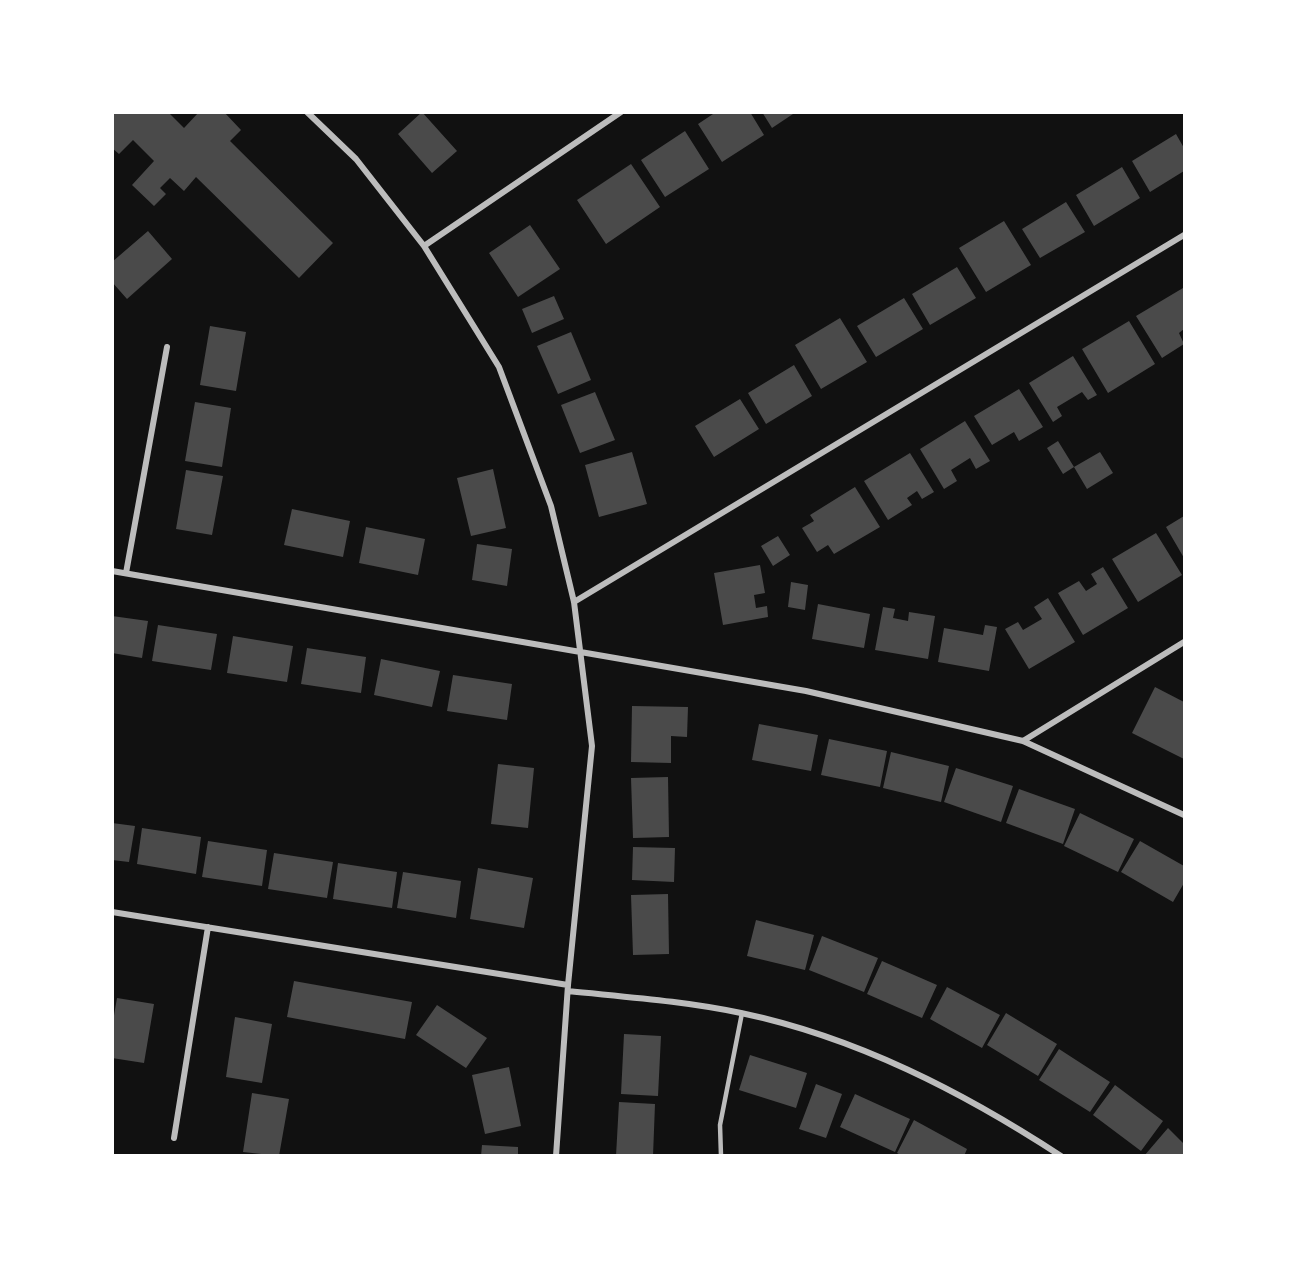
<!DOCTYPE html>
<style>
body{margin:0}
#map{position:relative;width:1297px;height:1268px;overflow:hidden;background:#111;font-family:"Libre Baskerville",serif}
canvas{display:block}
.frame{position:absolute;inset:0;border:114px solid #fff;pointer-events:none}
</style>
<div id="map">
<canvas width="1297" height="1268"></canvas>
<div class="frame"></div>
</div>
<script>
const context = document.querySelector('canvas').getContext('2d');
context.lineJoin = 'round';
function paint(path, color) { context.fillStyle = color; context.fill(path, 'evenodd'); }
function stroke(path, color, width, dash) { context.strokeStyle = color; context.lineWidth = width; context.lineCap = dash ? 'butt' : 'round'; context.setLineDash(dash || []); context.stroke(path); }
paint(new Path2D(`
 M112,112H168L184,128L199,112H224L241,130L230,141L333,243L299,278L196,177L184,191L170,178L160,188L166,194L154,206L132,185L154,161L133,140L119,154L112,148Z
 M422,112L457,151L432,173L398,134Z
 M716,112H750L764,135L722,162L698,124Z
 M762,112H796L772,128Z
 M685,131L709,169L665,197L641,160Z
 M1176,134L1184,148V171L1150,192L1132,161Z
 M631,164L660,207L606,244L577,200Z
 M1122,167L1140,198L1094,226L1076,195Z
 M1066,202L1085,232L1040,258L1022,229Z
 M1004,221L1031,265L986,292L959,248Z
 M530,225L560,269L518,297L489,253Z
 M148,231L172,259L127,299L112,282V262Z
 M957,267L976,298L930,325L912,294Z
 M1183,288L1184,329L1179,333L1184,344L1162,358L1136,316Z
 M554,296L564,319L532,333L522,309Z
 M904,298L923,329L876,357L857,326Z
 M840,318L867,362L821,389L795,345Z
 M1129,321L1155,364L1108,393L1082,349Z
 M210,326L246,332L236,391L200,385Z
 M571,332L591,380L558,394L537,346Z
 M1073,356L1097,395L1088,400L1082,392L1057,407L1062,416L1053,422L1029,383Z
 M794,365L812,396L766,424L748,393Z
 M1019,389L1043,427L1019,441L1014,432L992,445L974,416Z
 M595,392L615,440L580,453L561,405Z
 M740,399L759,429L714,457L695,426Z
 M195,402L231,408L222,467L185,461Z
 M965,421L990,461L976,469L970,458L951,470L957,481L944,489L920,449Z
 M1058,441L1074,467L1063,474L1047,448Z
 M632,452L647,504L599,517L585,465Z
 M1100,452L1113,473L1087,489L1074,467Z
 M910,453L934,492L922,499L917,491L907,498L912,505L888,520L864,481Z
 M493,469L506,528L471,536L457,478Z
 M186,470L223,476L212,535L176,529Z
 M855,487L880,527L834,554L828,545L817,552L802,528L814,521L810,515Z
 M292,509L350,521L343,557L284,545Z
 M1184,516V558L1166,527Z
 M366,527L425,539L418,575L359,563Z
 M1156,533L1182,575L1138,602L1112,559Z
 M778,536L790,555L773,566L761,546Z
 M477,544L512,549L507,586L472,580Z
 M760,565L765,593L754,595L756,608L767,606L768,617L723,625L714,573Z
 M1103,567L1128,608L1083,635L1058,593L1079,581L1086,591L1097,584L1091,574Z
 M791,582L808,585L805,610L788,607Z
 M1048,598L1075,642L1029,669L1005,629L1018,622L1023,630L1042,619L1034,607Z
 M818,604L870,614L864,648L812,639Z
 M883,607L895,609L893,618L908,621L909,612L935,616L928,659L875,650Z
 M112,616L148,621L142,658L112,653Z
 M158,625L217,634L211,670L152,661Z
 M985,625L997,627L989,671L938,662L944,628L983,635Z
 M233,636L293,646L287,682L227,673Z
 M307,648L366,657L361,693L301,684Z
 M381,659L440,671L432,707L374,695Z
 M453,675L512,684L507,720L447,711Z
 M1155,687L1184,702V759L1132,733Z
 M632,706L688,707L687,737L671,736V763L631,762Z
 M759,724L818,735L811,771L752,760Z
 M829,739L887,751L880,787L821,775Z
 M891,752L949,766L941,802L883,788Z
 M498,764L534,768L528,828L491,824Z
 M956,768L1013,786L1001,822L944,802Z
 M668,777L669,837L633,838L631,778Z
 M1019,789L1075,809L1063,844L1006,823Z
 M1080,813L1134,839L1118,872L1064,846Z
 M112,823L135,826L129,862L112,860Z
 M142,828L201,837L196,874L137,864Z
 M208,841L267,850L262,886L202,877Z
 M1140,841L1184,866V883L1173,902L1121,872Z
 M633,847L675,848L674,882L632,880Z
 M274,853L333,862L327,898L268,889Z
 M338,863L397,872L392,908L333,899Z
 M478,868L533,878L524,928L470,919Z
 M403,872L461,881L456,918L397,908Z
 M668,894L669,954L633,955L631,895Z
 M756,920L814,935L805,970L747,956Z
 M822,936L878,958L864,992L809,970Z
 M882,961L937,985L922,1018L867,994Z
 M294,981L412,1002L405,1039L287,1017Z
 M947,987L1000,1015L982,1048L930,1019Z
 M117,998L154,1004L144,1063L112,1058V1027Z
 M437,1005L487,1038L466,1068L416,1035Z
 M1006,1013L1057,1044L1038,1076L987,1045Z
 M235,1017L272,1024L262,1083L226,1077Z
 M624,1034L661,1036L658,1096L621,1094Z
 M1059,1049L1110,1082L1090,1112L1039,1080Z
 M750,1055L807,1073L796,1108L739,1090Z
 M509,1067L521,1126L485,1134L472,1075Z
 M816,1084L842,1094L826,1138L799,1129Z
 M1115,1085L1163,1121L1141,1151L1093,1115Z
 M252,1093L289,1099L279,1156L243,1152Z
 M855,1094L910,1119L895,1152L840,1127Z
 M619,1102L655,1104L653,1156H616Z
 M914,1120L967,1149L964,1156H902L897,1153Z
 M1168,1128L1184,1144V1156H1144Z
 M482,1145L518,1147V1156H481Z`), '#4a4a4a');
stroke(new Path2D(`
 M721,1156L720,1125L742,1013`), '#bcbcbc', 4.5);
stroke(new Path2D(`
 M307,112L356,159L424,246L499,367L551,506L574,602L592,746L568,985L556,1156
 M424,246L621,112
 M112,571L806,691L1023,741L1184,815
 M126,573L167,347
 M574,602L1184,235
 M1023,741L1184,642
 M112,912L568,985
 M568,991C626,997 684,1001 741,1013C856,1037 963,1092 1061,1156
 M174,1138L208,927`), '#bcbcbc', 6);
</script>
